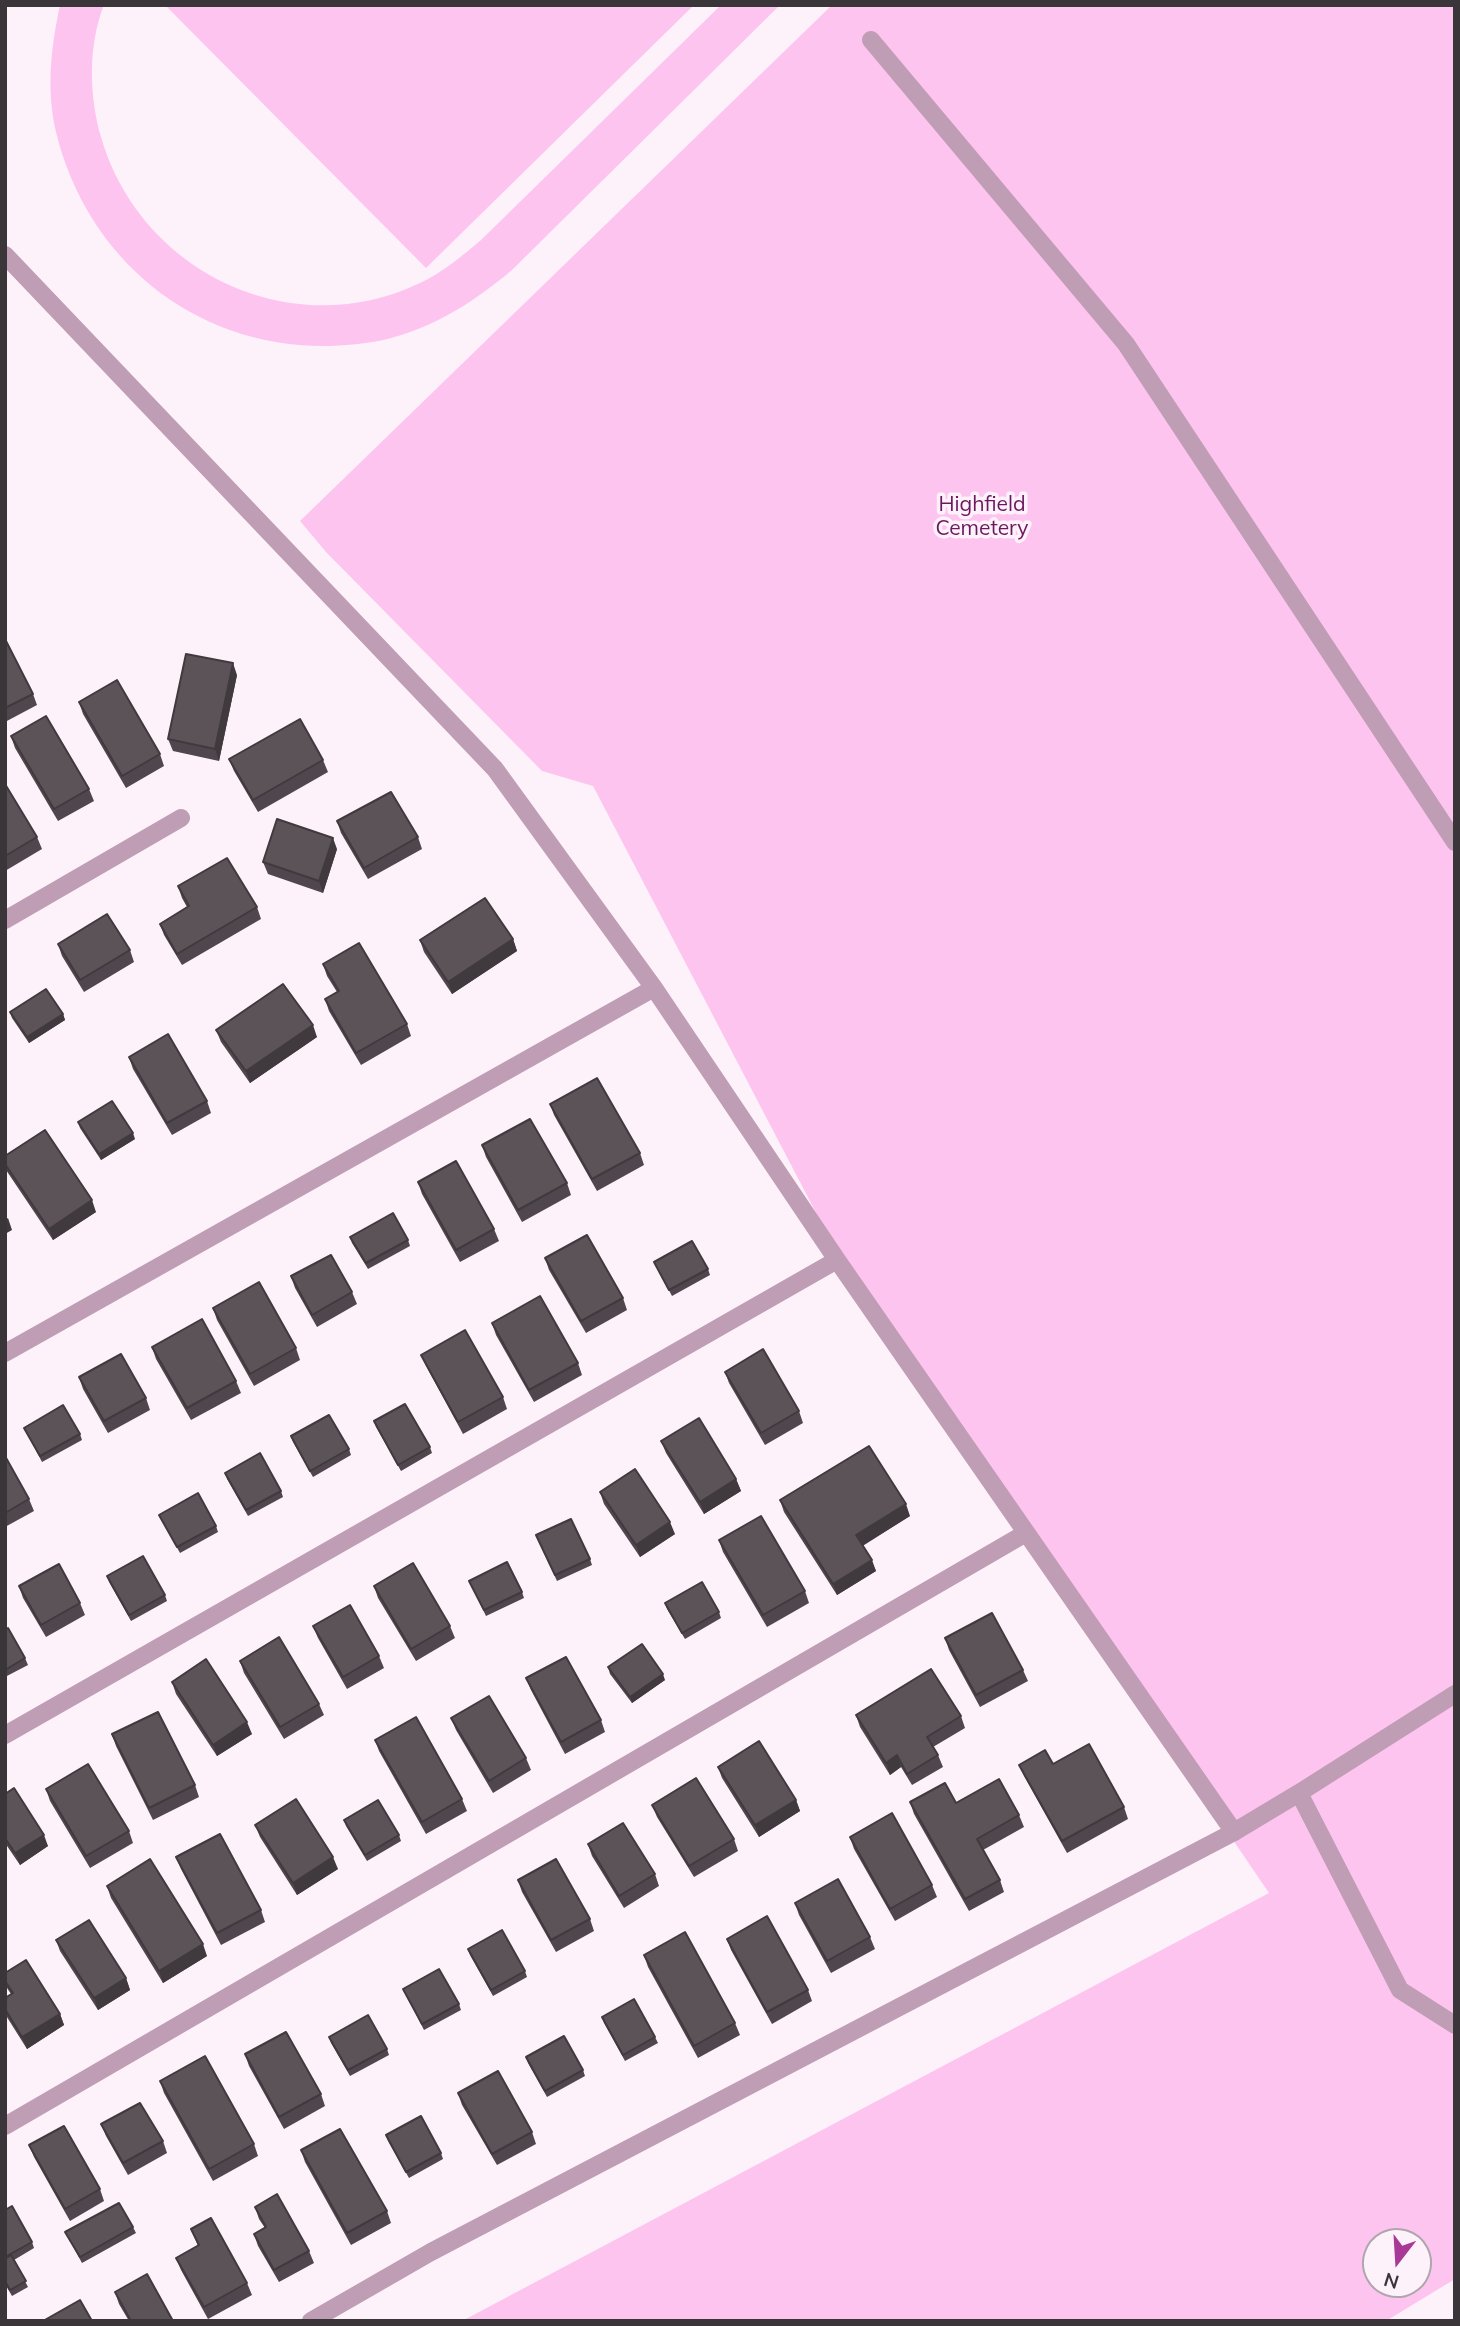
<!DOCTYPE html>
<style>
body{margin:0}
#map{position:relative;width:1460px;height:2326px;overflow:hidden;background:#fdf2fa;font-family:Mulish,sans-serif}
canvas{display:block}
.frame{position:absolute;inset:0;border:7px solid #3a3539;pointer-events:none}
.north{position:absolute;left:1362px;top:2228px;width:70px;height:70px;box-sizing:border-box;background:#fdf2fa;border:2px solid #afa6ad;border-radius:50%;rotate:197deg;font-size:19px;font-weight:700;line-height:28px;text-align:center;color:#3a3539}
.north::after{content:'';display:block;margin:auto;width:24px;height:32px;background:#a83996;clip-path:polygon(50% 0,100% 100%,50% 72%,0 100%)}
</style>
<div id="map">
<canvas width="1460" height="2326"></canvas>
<div class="frame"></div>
<div class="north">N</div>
</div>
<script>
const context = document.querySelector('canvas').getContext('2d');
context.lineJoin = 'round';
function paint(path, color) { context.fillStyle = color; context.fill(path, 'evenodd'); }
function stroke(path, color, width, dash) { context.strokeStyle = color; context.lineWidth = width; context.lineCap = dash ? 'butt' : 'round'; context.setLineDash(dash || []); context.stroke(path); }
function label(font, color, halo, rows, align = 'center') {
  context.font = font + ' Mulish,sans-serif'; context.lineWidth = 7; context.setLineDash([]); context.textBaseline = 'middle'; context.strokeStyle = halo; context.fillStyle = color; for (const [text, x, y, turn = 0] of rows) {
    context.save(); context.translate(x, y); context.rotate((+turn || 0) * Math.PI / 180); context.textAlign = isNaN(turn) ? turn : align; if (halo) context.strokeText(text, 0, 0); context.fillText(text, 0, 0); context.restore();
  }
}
paint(new Path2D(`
 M60,5H104C88,45 89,96 101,137C140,272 291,345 420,283C443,272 462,256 481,240L721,5H780L512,270C477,299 442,323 398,336C376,343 352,345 330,346C196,349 87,260 56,132C46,89 51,47 60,5Z
 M165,5H694L426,268Z
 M832,5H1455V2279L1386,2321H462L1269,1893L847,1272L593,786L542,771L326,552L300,521ZM1376,2242H1418V2284H1376Z`), '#fec4f0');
stroke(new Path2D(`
 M871,40L1126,344L1455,842
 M1299,1793L1400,1990L1455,2025
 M1234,1832L1299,1793L1455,1694`), '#be9db5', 18);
stroke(new Path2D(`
 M5,255L495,769L654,988L837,1260L1234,1832L431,2252L311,2321
 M5,920L181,818
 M5,1353L654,988
 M5,1735L837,1260
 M5,2126L1026,1533`), '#be9db5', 18);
paint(new Path2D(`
 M5,639L33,694L37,705L5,722Z
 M237,675L219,761L173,751L168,739Z
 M79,702L160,754L164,766L126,788L83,714Z
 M11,736L89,789L94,801L58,821L15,748Z
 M229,759L323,760L328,772L258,812L234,771Z
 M5,784L37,837L42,849L5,871Z
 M337,821L418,837L422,849L368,879L341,833Z
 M337,849L323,893L268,874L263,862Z
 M178,886L257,907L261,919L182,965L164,935L160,924L187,907L182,898Z
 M513,939L517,951L452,994L424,952L420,940Z
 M58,944L130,950L134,962L84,992L62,956Z
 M323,964L407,1024L411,1036L361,1065L329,1011L325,999L337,992L327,976Z
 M10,1012L63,1014L65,1020L29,1043L12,1018Z
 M216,1030L317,1037L250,1083L221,1042Z
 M129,1057L207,1101L211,1113L172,1135L133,1069Z
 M550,1104L640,1153L644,1165L597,1191L554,1115Z
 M78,1122L135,1139L101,1160L80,1128Z
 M482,1145L567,1183L571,1195L522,1222L486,1157Z
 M5,1156L96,1212L53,1240L6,1170Z
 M418,1182L494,1229L499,1241L460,1262L422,1194Z
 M350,1237L408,1240L410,1246L368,1269L352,1243Z
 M545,1258L623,1298L627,1310L586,1333L549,1270Z
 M654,1262L708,1269L710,1275L672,1296Z
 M291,1276L352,1292L357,1304L317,1327L295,1288Z
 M213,1308L296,1348L300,1360L254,1386L217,1320Z
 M492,1323L578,1363L582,1375L534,1402L496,1335Z
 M152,1347L236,1381L241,1393L191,1420L156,1359Z
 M421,1355L503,1397L507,1409L463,1434L426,1366Z
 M725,1372L799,1411L803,1423L765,1445L729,1383Z
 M79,1377L146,1398L150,1410L108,1433L83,1389Z
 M374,1421L430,1447L432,1453L401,1471L376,1427Z
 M24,1428L80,1434L82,1440L42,1462Z
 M291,1436L349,1449L351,1455L313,1477L293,1442Z
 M661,1441L736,1479L741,1491L704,1514L666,1453Z
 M5,1456L29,1499L34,1511L5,1527Z
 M225,1473L281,1491L283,1497L248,1516L227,1479Z
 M600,1492L675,1534L640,1557L604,1504Z
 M780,1500L910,1516L863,1545L876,1571L837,1595L784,1512Z
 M159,1515L216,1526L218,1532L180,1553Z
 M536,1535L590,1559L592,1565L557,1581Z
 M719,1540L805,1591L809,1603L767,1627L723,1552Z
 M107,1576L165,1595L167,1601L131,1621L109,1582Z
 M469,1581L522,1592L524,1598L486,1616Z
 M19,1586L80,1603L85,1615L46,1637L23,1598Z
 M374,1586L450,1626L455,1638L416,1661L378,1598Z
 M665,1603L719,1612L721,1618L685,1639L667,1609Z
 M313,1626L379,1656L384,1668L347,1689L318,1638Z
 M5,1630L25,1658L28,1665L5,1677Z
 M945,1638L1023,1670L1028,1681L980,1707L949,1650Z
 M240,1661L319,1704L324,1715L284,1739L244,1673Z
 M608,1667L665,1680L632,1703L610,1674Z
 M526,1678L601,1720L605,1732L565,1754L531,1690Z
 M172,1682L252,1734L217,1756L176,1694Z
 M856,1715L961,1716L965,1728L933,1747L938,1755L943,1767L912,1785L901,1767L890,1775L860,1727Z
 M451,1718L526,1758L531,1770L493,1793L456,1730Z
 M112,1734L195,1785L199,1797L153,1820L116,1746Z
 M375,1740L462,1799L467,1811L426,1834L379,1751Z
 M1053,1764L1124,1807L1128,1819L1067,1853L1024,1776L1019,1765Z
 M718,1767L796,1800L800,1811L759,1837L722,1778Z
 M46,1789L129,1831L133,1843L90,1868L50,1801Z
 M5,1794L48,1846L20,1865L5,1843Z
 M910,1802L956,1803L1019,1815L1024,1827L983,1850L1000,1880L1004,1892L969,1911L914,1814Z
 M652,1805L734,1839L738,1851L694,1877L657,1817Z
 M344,1820L399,1835L401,1841L367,1861L346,1826Z
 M255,1825L338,1869L297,1895L260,1837Z
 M850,1837L932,1885L937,1897L895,1921L854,1849Z
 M588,1844L655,1874L659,1886L624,1908L592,1856Z
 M176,1857L261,1910L265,1922L221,1945L181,1869Z
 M518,1880L590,1919L594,1931L556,1952L522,1892Z
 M107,1886L207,1956L163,1983L111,1898Z
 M795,1903L870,1937L875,1949L831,1973L799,1915Z
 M727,1939L808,1990L812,2001L772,2024L731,1950Z
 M56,1940L126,1978L130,1990L98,2010L60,1951Z
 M468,1949L525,1971L527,1977L493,1996L470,1955Z
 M644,1955L735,2023L740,2035L698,2058L648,1967Z
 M5,1973L60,2014L64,2025L27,2049L5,2014V1998L11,1994L5,1985Z
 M403,1989L459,2004L461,2010L424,2030Z
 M602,2017L655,2037L658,2043L625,2061L604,2023Z
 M329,2037L387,2049L389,2055L350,2076L331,2043Z
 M245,2054L321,2094L325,2106L284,2129L249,2066Z
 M526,2057L583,2070L585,2076L547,2097L528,2063Z
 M160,2081L254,2144L258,2156L213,2181L164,2093Z
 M458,2093L532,2132L536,2144L497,2165L462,2105Z
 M101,2124L163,2141L167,2153L128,2175L106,2136Z
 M386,2135L441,2153L443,2159L409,2178L388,2141Z
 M29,2145L100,2189L104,2201L70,2221L34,2157Z
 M301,2150L387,2211L391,2223L351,2245L305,2162Z
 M255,2207L309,2251L314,2263L279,2282L258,2246L254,2234L265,2228L259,2219Z
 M5,2210L32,2242L34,2248L14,2260L28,2287L12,2296L5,2284Z
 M133,2227L136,2233L82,2263L65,2232Z
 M191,2229L247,2283L252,2295L208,2319L181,2270L176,2258L198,2246Z
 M115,2292L173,2321H129L119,2304Z`), '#4f474d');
paint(new Path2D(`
 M233,663L237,675L219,761L215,749Z
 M333,838L337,849L323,893L319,881Z
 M513,939L517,951L452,994L448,982Z
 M63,1014L65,1020L29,1043L27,1037Z
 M313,1025L317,1037L250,1083L246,1071Z
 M133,1133L135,1139L101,1160L99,1154Z
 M92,1200L96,1212L53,1240L49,1229Z
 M8,1218L12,1230L5,1234V1220Z
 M736,1479L741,1491L704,1514L700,1502Z
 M906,1504L910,1516L861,1547L856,1535Z
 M670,1522L675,1534L640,1557L636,1545Z
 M872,1560L876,1571L837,1595L833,1584Z
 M663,1674L665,1680L632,1703L630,1697Z
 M247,1722L252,1734L217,1756L213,1745Z
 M897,1755L901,1767L890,1775L886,1763Z
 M796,1800L800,1811L759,1837L755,1825Z
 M44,1835L48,1846L20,1865L15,1853Z
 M333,1857L338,1869L297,1895L293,1883Z
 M203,1944L207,1956L163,1983L159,1971Z
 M126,1978L130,1990L98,2010L94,1998Z
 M60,2014L64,2025L27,2049L22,2037Z`), '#403a3e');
const building = new Path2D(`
 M5,639L33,694L5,708Z
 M186,654L233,663L215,749L168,739Z
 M117,680L160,754L122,776L79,702Z
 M46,716L89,789L54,809L11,736Z
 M300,719L323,760L253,800L229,759Z
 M5,784L37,837L5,856Z
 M391,792L418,837L364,868L337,821Z
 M277,819L333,838L319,881L263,862Z
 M227,858L257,907L177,954L160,924L189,906L178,886Z
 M485,898L513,939L448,982L420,940Z
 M107,914L130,950L80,980L58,944Z
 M359,943L407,1024L356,1053L325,999L339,991L323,964Z
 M283,984L313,1025L246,1071L216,1030Z
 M46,989L63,1014L27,1037L10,1012Z
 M168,1034L207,1101L167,1123L129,1057Z
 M597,1078L640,1153L592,1179L550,1104Z
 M112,1101L133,1133L99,1154L78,1122Z
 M530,1119L567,1183L518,1210L482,1145Z
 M45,1130L92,1200L49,1229L5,1164V1156Z
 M456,1161L494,1229L456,1250L418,1182Z
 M393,1213L408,1240L366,1263L350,1237Z
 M587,1235L623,1298L581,1321L545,1258Z
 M692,1241L708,1269L669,1290L654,1262Z
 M331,1255L352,1292L312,1315L291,1276Z
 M259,1282L296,1348L250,1374L213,1308Z
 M540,1296L578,1363L529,1390L492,1323Z
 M202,1319L236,1381L187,1408L152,1347Z
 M465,1330L503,1397L458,1422L421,1355Z
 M763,1349L799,1411L761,1433L725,1372Z
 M121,1354L146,1398L104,1421L79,1377Z
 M405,1404L430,1447L398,1465L374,1421Z
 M63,1405L80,1434L40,1456L24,1428Z
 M329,1415L349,1449L310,1471L291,1436Z
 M699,1418L736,1479L700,1502L661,1441Z
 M869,1446L906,1504L856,1535L872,1560L833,1584L780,1500Z
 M260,1453L281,1491L246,1510L225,1473Z
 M5,1456L29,1499L5,1513Z
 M635,1469L670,1522L636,1545L600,1492Z
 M198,1493L216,1526L177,1547L159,1515Z
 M761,1516L805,1591L763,1615L719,1540Z
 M571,1519L590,1559L555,1575L536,1535Z
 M143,1556L165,1595L129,1615L107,1576Z
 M507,1562L522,1592L484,1610L469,1581Z
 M413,1563L450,1626L411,1649L374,1586Z
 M59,1564L80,1603L41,1625L19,1586Z
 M702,1582L719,1612L682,1633L665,1603Z
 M350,1605L379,1656L343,1677L313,1626Z
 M992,1613L1023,1670L976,1695L945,1638Z
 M8,1628L25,1658L5,1670V1630Z
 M279,1637L319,1704L280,1727L240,1661Z
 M642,1644L663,1674L630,1697L608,1667Z
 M566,1657L601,1720L561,1742L526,1678Z
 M206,1659L247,1722L213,1745L172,1682Z
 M931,1669L961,1716L927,1737L938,1755L907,1774L897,1755L886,1763L856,1715Z
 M489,1696L526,1758L489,1781L451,1718Z
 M158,1712L195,1785L149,1808L112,1734Z
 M416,1717L462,1799L422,1822L375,1740Z
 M759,1741L796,1800L755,1825L718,1767Z
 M1089,1744L1124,1807L1062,1841L1019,1765L1045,1750L1053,1764Z
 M88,1764L129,1831L86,1856L46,1789Z
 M696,1778L734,1839L689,1866L652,1805Z
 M999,1779L1019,1815L977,1839L1000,1880L965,1899L910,1802L945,1783L956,1803Z
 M14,1788L44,1835L15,1853L5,1838V1794Z
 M296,1799L333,1857L293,1883L255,1825Z
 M378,1800L399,1835L365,1855L344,1820Z
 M892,1813L932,1885L890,1909L850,1837Z
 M623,1823L655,1874L619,1896L588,1844Z
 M220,1834L261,1910L217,1933L176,1857Z
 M150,1859L203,1944L159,1971L107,1886Z
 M556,1859L590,1919L551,1940L518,1880Z
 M838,1879L870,1937L827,1961L795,1903Z
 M767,1916L808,1990L767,2012L727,1939Z
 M89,1920L126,1978L94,1998L56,1940Z
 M502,1930L525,1971L491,1990L468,1949Z
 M685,1932L735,2023L694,2046L644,1955Z
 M26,1960L60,2014L22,2037L5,2009V1998L13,1993L5,1981V1973Z
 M439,1969L459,2004L422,2024L403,1989Z
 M634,1999L655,2037L623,2055L602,2017Z
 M368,2015L387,2049L348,2070L329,2037Z
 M286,2032L321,2094L279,2117L245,2054Z
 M564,2036L583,2070L545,2091L526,2057Z
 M205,2056L254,2144L209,2169L160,2081Z
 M498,2071L532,2132L492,2154L458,2093Z
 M140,2103L163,2141L123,2163L101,2124Z
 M421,2116L441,2153L406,2172L386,2135Z
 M64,2126L100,2189L65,2209L29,2145Z
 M340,2129L387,2211L347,2233L301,2150Z
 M277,2194L309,2251L274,2270L254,2234L266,2227L255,2207Z
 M119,2203L133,2227L80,2257L65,2232Z
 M12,2206L32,2242L5,2257V2210Z
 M211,2218L247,2283L204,2307L176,2258L199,2245L191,2229Z
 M11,2255L26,2281L10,2290L5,2281V2259Z
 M147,2274L173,2321H131L115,2292Z
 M80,2300L92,2321H43Z`);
paint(building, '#5c5359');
stroke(building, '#403a3e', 2);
label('21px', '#6c185f', '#fdf2fa', [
 ["Highfield",982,505],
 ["Cemetery",982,529]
]);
</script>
